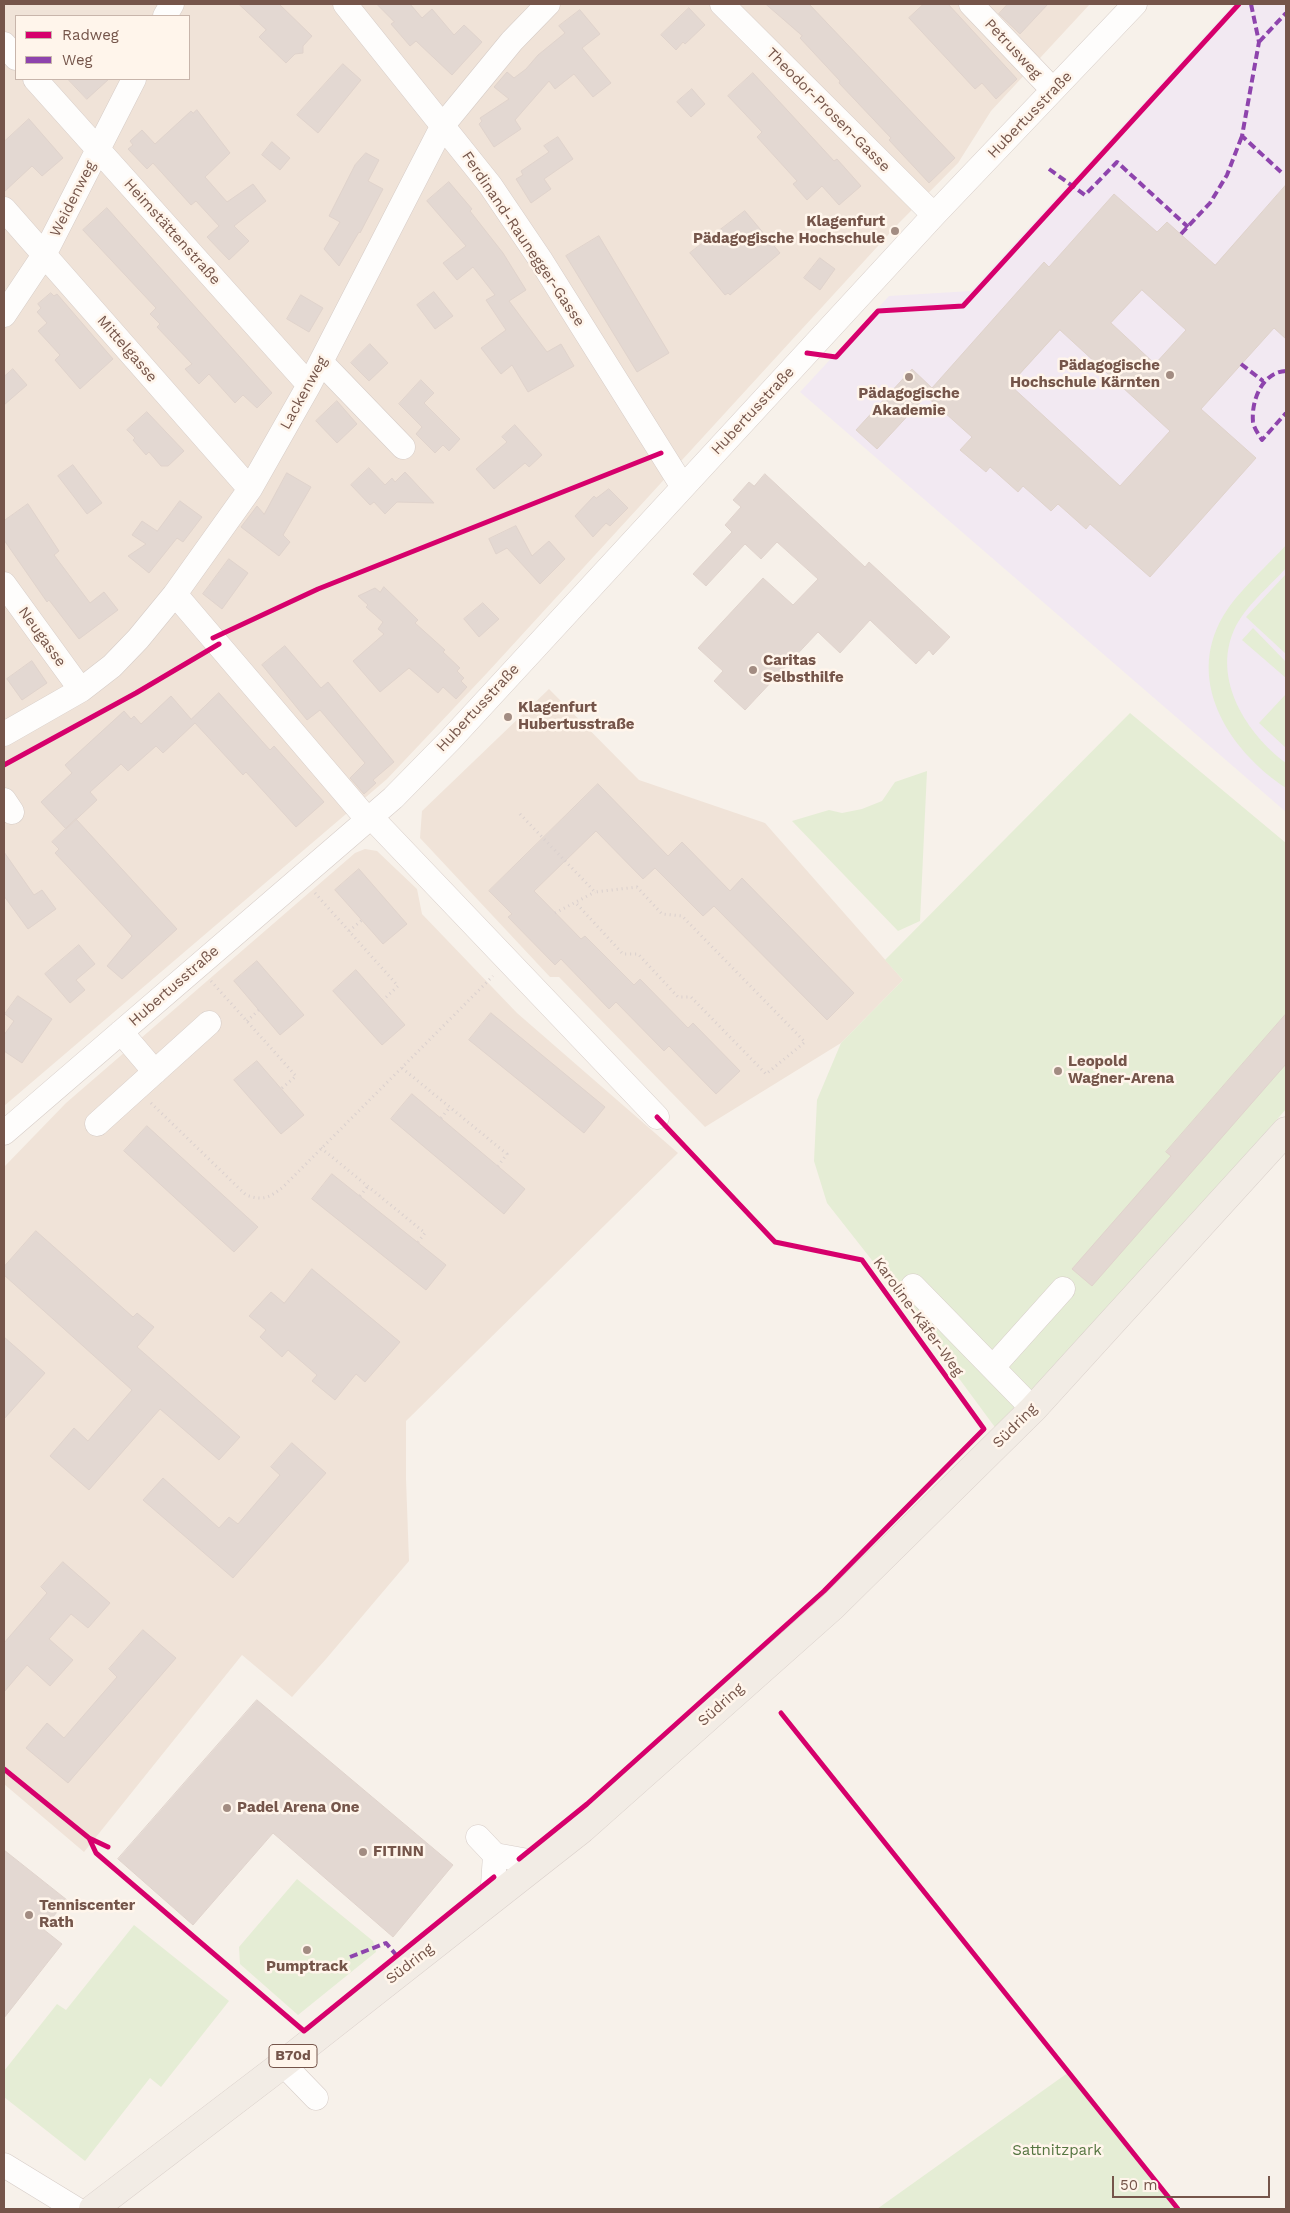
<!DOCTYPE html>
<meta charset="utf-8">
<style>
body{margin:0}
#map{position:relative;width:1290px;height:2213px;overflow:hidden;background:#f7f1ea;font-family:"Work Sans",sans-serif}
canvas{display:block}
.frame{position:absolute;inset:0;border:5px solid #75554a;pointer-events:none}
.legend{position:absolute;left:15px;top:15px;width:175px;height:65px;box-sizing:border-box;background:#fff5eb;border:1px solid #c8b5ab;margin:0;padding:6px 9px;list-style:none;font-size:15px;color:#75554a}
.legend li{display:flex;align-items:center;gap:10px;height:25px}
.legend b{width:25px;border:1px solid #c8b5ab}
.scale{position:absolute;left:1112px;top:2176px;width:158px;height:22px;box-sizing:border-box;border:2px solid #75554a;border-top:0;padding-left:6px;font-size:15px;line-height:18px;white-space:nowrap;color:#75554a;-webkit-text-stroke:4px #fff5eb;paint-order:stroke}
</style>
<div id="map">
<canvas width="1290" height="2213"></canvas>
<div class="frame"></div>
<ul class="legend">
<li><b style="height:6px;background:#d6006c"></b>Radweg</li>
<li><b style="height:6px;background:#8e44ad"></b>Weg</li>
</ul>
<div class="scale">50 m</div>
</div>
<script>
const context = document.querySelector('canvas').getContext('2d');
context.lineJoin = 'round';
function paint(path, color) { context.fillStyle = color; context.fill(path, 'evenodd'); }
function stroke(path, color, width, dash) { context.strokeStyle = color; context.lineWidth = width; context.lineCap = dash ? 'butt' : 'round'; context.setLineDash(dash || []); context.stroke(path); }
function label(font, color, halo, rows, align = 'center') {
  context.font = font + ' "Work Sans",sans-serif'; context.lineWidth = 5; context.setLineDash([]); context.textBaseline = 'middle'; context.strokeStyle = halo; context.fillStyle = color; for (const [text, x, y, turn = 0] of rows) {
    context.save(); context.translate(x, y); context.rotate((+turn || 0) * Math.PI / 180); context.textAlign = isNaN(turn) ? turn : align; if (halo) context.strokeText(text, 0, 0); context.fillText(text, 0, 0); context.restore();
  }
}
paint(new Path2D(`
 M4,4H1090L991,111L958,163L899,223L487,673L387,779L4,1106ZM16,16H189V79H16Z
 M549,689L639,780L765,823L903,980L841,1043L705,1127L559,977H550L420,838L422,811Z
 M365,849L377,851L417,889L422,914L517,1013L678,1153L406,1421V1479L409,1561L326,1659L292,1697L242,1655L84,1852L4,1784V1167L66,1103L355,853Z`), '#f0e3d8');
paint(new Path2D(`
 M1234,4H1286V812L800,392L889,296L971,291Z`), '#f2e9f2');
paint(new Path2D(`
 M1286,545V568C1269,587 1245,606 1234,630C1212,680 1247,734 1286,763V788C1227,749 1182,677 1227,610C1241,589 1269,564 1286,545Z
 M1286,574V654L1246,617Z
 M1253,628L1286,662V678L1242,640Z
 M1286,694V748L1259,723Z
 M1130,713L1286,843V1109L1214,1193L997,1430L871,1259L827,1203L814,1161L817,1100L841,1043L903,980L885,960Z
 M927,771L920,921L898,931L792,821L829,810L842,813L862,809L882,801L895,782Z
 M297,1879L373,1941L376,1952L298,2015L240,1964L239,1947Z
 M134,1925L229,2001L161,2087L150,2078L85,2161L4,2097V2071L57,2004L66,2010Z
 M1069,2072L1178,2209H877Z`), '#e5edd5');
const building = new Path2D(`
 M239,4H279L312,36L303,46V53L295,54L286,63L259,37L266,30Z
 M377,4H410L422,18L432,9L454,35L464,25L482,42L452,75L416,41L410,46L391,24L394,22Z
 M766,4H809L955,158L929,183L889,140L891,138L839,83L840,81L800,38L802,36Z
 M924,4H948L1017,79L996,99L982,83L975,89L909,18Z
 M1008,4H1048L1020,34L999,14Z
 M689,8L705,25L685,44L683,42L676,50L661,35Z
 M580,10L600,34L582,48L611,83L593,97L574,74L555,89L549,81L515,120L521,129L494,147L479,124L482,121L480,118L509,99L494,87L507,72L514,78L526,69L538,55L565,33L559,26Z
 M343,64L361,80L318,133L297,115Z
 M753,73L834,161L837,159L861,186L839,205L822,186L807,200L793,184L797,181L757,137L762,132L728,96Z
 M68,79H109L87,99Z
 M692,89L705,104L691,117L677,102Z
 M197,110L230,153L205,177L227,202L253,184L266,201L234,226L249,241L229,260L207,237L219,226L196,201L191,205L153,163L147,169L128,149L133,145L130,141L142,130L155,144L191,111L193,113Z
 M29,119L63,158L42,176L32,166L4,192V142Z
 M558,137L573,159L544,179L551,189L531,203L516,179L523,175L521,171L549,152L544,146Z
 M272,142L290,158L280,170L262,155Z
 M366,153L379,160L368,181L383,189L360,233L359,232L339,266L324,249L340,222L329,216L355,165Z
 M449,182L472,209L470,211L503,253L526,290L509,301L547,352L561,344L574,366L528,392L512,365L501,374L481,348L506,330L486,300L495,295L473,267L457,280L443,263L466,246L427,201Z
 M1286,185V339L1274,328L1201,409L1256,458L1150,577L1090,524L1086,529L1058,504L1051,511L1023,486L1018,492L990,467L986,472L960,450L972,437L926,396L877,449L856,430L912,369L932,388L1044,262L1049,267L1114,194L1157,232L1167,222L1215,265ZM1142,290L1186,330L1155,364L1111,323ZM1060,330L1170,431L1120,486L1010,385Z
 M107,208L272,393L257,408L243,395L235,403L209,374L199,384L185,369L192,364L157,327L160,324L150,314L156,308L83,230Z
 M745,211L780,253L730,295L728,293L725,295L690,253Z
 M599,236L669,353L637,372L566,256Z
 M820,258L835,269L820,290L804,278Z
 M434,292L453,316L435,329L417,305Z
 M51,293L54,296L57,294L113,359L80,389L55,360L60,355L38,331L47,323L37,312L41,308L38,304Z
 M301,295L323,308L309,332L287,319Z
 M370,344L388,363L369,381L351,363Z
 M13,369L27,385L4,405V377Z
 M421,380L434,393L424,403L460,439L449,451L443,445L435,453L416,434L422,427L399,404Z
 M337,401L357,424L337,443L316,421Z
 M147,412L184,451L168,466H161L149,452L146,455L133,440L135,438L127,430Z
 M515,425L542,455L529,467L525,463L494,489L476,469L507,442L502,437Z
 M73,465L102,503L87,514L58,476Z
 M369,468L385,485L392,478L395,482L405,472L434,503L397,502L385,514L374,502L370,505L351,485Z
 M287,473L311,487L283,535L290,542L279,556L241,527L257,506L264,514Z
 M765,474L865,567L869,562L950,637L933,655L929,650L916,664L870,620L840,653L818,632L745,710L714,681L723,671L698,648L763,578L793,605L818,579L777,542L761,559L745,544L706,586L693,574L732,532L725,525L741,507L733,500L749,482L754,486Z
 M609,489L628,508L610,526L606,523L593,537L575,516L594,496L596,498Z
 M180,501L202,517L183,542L177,538L149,573L128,556L146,544L132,535L142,521L157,531Z
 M28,504L59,551L54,555L90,603L104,592L118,610L79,639L49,600L47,602L4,540V521Z
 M516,526L532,556L549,541L565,559L540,584L507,548L496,554L489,539Z
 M229,559L248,573L222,609L203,594Z
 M384,587L418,620L415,623L445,650L443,652L460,668L457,671L464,678L461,681L467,687L456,699L443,687L438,693L409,668L380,692L353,661L384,634L378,629L383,622L366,607L368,605L358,596L375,588L380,592Z
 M483,603L499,619L479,637L464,619Z
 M285,646L321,688L328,682L394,762L373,780L376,783L364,794L350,778L365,763L320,710L307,720L262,665Z
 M32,661L47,683L22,700L7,679Z
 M219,693L270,750L274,746L324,802L296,827L246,772L243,775L195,723L163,753L156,746L128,771L121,764L90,792L97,800L66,829L41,802L72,773L65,765L124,711L131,719L134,716L141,724L171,696L191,719Z
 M598,784L668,856L682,842L730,891L742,878L854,993L827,1020L714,906L703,916L655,868L643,879L596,831L534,891L581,939L585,936L634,985L640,979L688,1028L693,1023L740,1071L716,1094L669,1046L664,1051L616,1002L609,1009L561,959L555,965L508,917L512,914L489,891Z
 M76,819L177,929L122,979L107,966L132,936L55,853L59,849L52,842Z
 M4,852L34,895L42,890L56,909L28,929L4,896Z
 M359,869L407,924L383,944L335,890Z
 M79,945L95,964L76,980L85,990L70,1003L45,974Z
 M257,961L304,1015L280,1035L234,981Z
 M356,970L405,1025L382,1045L333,991Z
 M18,996L52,1019L22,1063L4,1051V1035L14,1021L5,1014Z
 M491,1013L605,1107L584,1133L469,1040Z
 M1286,1014V1064L1092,1286L1072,1269L1171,1156L1166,1152Z
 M257,1061L304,1115L281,1134L234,1080Z
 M412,1094L525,1189L504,1214L391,1119Z
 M147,1126L258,1227L234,1252L124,1151Z
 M332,1174L446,1265L426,1290L312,1199Z
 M36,1231L133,1317L137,1313L154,1327L137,1347L240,1437L219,1460L160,1409L89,1490L50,1456L74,1428L88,1441L132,1390L4,1275V1267Z
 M312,1269L400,1342L365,1382L356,1374L335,1400L312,1381L317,1375L288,1350L282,1357L260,1337L266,1330L249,1316L271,1292L284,1303Z
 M4,1337L45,1373L4,1419Z
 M292,1443L326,1473L233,1578L143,1500L163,1478L219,1528L229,1517L238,1524L280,1475L271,1467Z
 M63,1562L110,1603L88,1628L71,1614L49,1639L73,1660L50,1686L27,1665L4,1692V1643L47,1593L41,1587Z
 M143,1630L176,1658L68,1783L26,1748L47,1723L64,1738L117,1677L109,1669Z
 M257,1700L453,1865L393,1937L273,1833L193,1925L118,1859Z
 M4,1850L67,1900L43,1929L62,1944L4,2018Z`);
paint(building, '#e3d8d2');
stroke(building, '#e0d3cc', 1);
const minor = new Path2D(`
 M345,4L490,185L540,259L683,487
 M722,4L934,215
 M971,4L1053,90
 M165,16L172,4
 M4,44L16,58
 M35,79L309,385
 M4,209L250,489
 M4,315L44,255L134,79
 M321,362L403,447
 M4,584L81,690
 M175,594L368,820
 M4,734L81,690L112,666L138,639L175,594L250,489L309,385L443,125L512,41L548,4
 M4,800L12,812
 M372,818L657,1117
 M121,1032L155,1072
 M97,1124L209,1023
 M4,1133L393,798L450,740L934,215L1135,4
 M913,1286L1033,1409
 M993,1367L1063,1289
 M478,1837L495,1855L539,1863
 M492,1900L495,1855
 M283,2064L316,2098
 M4,2165L76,2209`);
const major = new Path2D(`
 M93,2209L283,2064L582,1829L832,1607L1033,1409L1286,1131`);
stroke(minor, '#d6ccc7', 25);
stroke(major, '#d8cec9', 29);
stroke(new Path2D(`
 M520,814L595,892L637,887L662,914L682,916L805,1042L766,1074L691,997H678L638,954H623L575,902
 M315,893L398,986L383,1000
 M555,913L595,892
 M349,931L362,920
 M211,981L296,1076L281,1089
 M247,1021L259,1010
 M402,1068L507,1154L498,1166
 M151,1103L246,1195C263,1201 269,1198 283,1187L493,976
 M441,1118L450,1107
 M321,1148L425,1233L418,1242
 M360,1196L368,1186`), '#dad0ce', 3, [1, 4]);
stroke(minor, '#fefdfc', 24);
stroke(major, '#f2ece5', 28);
stroke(new Path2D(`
 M1251,4L1259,42L1242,136L1281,172
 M1259,42L1286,13
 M1049,169L1085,195L1117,162L1188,227
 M1181,234L1210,203L1227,175L1242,136
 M1241,364L1263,381
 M1286,371C1262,372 1251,401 1253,422C1254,428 1259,435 1262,440L1286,413
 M350,1957L386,1943L397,1956`), '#8e44ad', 4, [8, 4]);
stroke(new Path2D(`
 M807,353L836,357L878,311L963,306L1239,4
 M213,638L318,589L661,453
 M4,765L136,693L219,644
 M781,1713L1178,2209
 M4,1769L89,1838L108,1847
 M89,1838L96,1853L304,2031L494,1877
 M519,1859L587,1804L824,1591L984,1429L862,1260L775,1242L657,1117`), '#d6006c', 5);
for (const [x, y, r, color] of [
 [895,231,5,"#a28c82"],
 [1170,375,5,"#a28c82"],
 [909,377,5,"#a28c82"],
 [753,670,5,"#a28c82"],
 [508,717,5,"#a28c82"],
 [1058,1071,5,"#a28c82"],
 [227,1808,5,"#a28c82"],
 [363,1852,5,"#a28c82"],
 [29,1915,5,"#a28c82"],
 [307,1950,5,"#a28c82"]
]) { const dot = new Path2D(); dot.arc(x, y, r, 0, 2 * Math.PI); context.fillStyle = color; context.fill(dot); stroke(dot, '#fff5eb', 2); }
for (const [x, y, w] of [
 [293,2056,48]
]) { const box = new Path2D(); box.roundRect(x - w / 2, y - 11.5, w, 23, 4); context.fillStyle = '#fff5eb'; context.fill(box); stroke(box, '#75554a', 1); }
label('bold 14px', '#75554a', null, [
 ["B70d",293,2056]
]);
label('15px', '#75554a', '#fff5eb', [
 ["Petrusweg",1013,49,47],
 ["Theodor-Prosen-Gasse",828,110,45],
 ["Hubertusstraße",1030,115,-46],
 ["Weidenweg",73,199,-63],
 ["Heimstättenstraße",172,232,48],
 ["Ferdinand-Raunegger-Gasse",523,239,56],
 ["Mittelgasse",127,349,49],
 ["Lackenweg",304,393,-61],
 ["Hubertusstraße",753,411,-47],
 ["Neugasse",42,637,54],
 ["Hubertusstraße",478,708,-47],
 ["Hubertusstraße",174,986,-41],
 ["Karoline-Käfer-Weg",918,1317,54],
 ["Südring",1015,1426,-45],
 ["Südring",721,1705,-42],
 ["Südring",410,1964,-38]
]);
label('bold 15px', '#75554a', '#fff5eb', [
 ["Klagenfurt",885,222,"right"],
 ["Pädagogische Hochschule",885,239,"right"],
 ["Pädagogische",1160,366,"right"],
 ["Hochschule Kärnten",1160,383,"right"],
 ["Pädagogische",909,394,"center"],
 ["Akademie",909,411,"center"],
 ["Caritas",763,661],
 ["Selbsthilfe",763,678],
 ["Klagenfurt",518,708],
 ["Hubertusstraße",518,725],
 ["Leopold",1068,1062],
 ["Wagner-Arena",1068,1079],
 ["Padel Arena One",237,1808],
 ["FITINN",373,1852],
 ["Tenniscenter",39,1906],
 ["Rath",39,1923],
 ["Pumptrack",307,1967,"center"]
], 'left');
label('15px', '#557540', '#fff5eb', [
 ["Sattnitzpark",1057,2151]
]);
</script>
